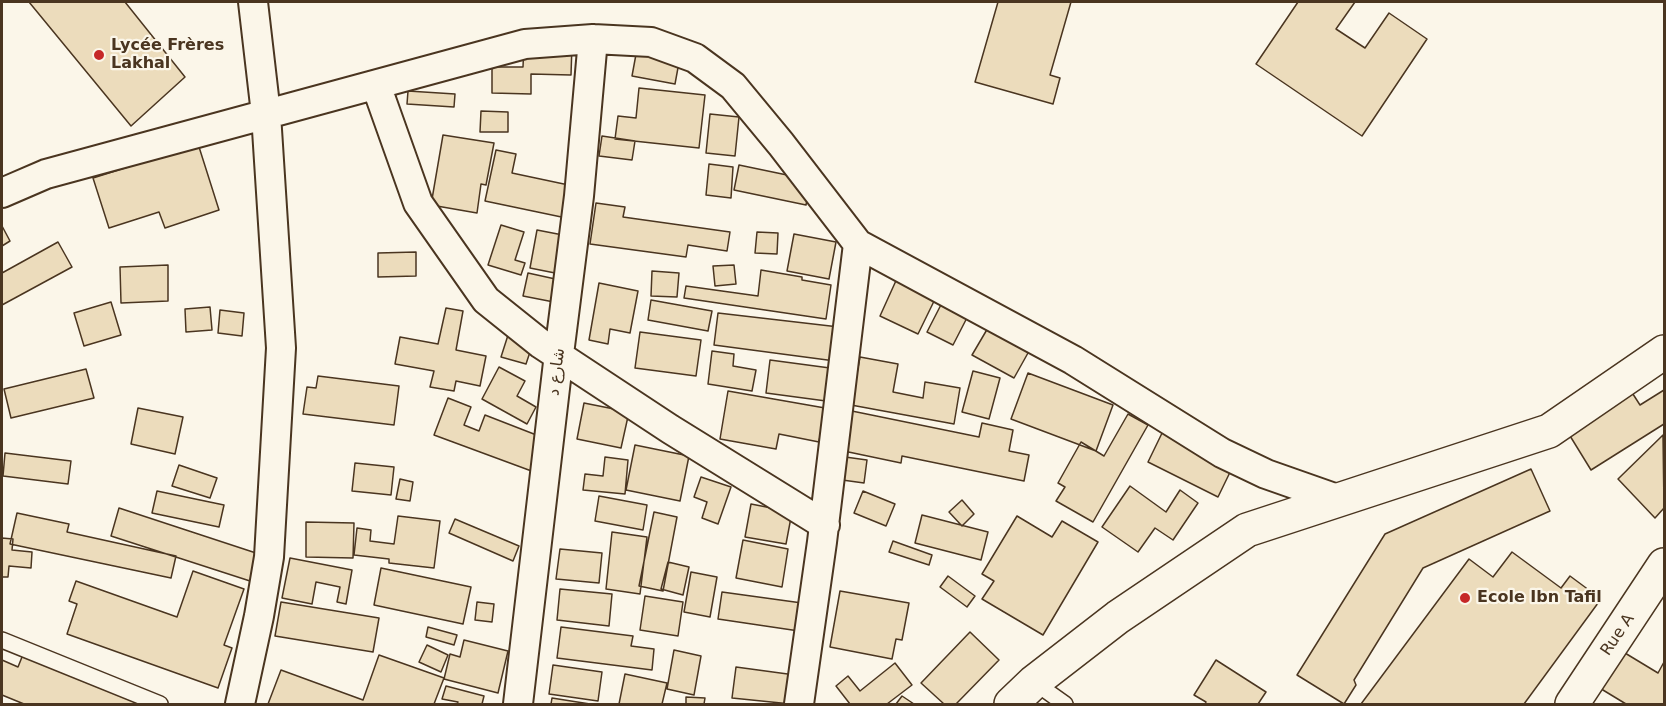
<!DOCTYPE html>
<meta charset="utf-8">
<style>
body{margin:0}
#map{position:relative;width:1666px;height:706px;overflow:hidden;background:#fbf6e9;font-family:"DejaVu Sans",sans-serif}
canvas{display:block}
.frame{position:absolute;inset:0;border:3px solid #4a3520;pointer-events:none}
</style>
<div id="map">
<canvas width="1666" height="706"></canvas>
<div class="frame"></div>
</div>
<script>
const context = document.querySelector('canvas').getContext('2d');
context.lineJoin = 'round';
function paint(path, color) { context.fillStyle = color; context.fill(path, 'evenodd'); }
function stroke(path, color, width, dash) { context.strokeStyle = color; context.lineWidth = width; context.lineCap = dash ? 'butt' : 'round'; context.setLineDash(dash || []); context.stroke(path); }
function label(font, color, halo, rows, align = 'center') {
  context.font = font + ' "DejaVu Sans","Noto Sans Arabic",sans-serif'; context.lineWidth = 4.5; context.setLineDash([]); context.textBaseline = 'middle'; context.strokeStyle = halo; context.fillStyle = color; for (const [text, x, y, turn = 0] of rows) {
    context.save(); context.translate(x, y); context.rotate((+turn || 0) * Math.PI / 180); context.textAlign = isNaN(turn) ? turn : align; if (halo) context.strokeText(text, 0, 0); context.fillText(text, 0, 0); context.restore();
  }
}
const building = new Path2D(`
 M29,2H125L185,77L131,126Z
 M998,2H1071L1050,75L1060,78L1053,104L975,82Z
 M1298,2H1355L1336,29L1365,48L1389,13L1427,39L1362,136L1256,64Z
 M639,38L682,46L675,84L632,76Z
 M524,43L572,44L571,75L531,74V94L492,93V67H523Z
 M639,88L705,95L699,148L615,139L618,116L636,118Z
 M408,91L455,94L454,107L407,104Z
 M481,111L508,112V132H480Z
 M710,114L739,117L735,156L706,153Z
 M193,128L219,210L165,228L159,212L109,228L93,178L131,166L126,149Z
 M443,135L494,143L486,185L481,184L477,213L431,205Z
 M602,136L635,141L632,160L599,156Z
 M496,150L516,154L512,173L578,187L571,219L485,201Z
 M709,164L733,167L731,198L706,195Z
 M739,165L811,180L806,205L734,190Z
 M596,203L625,207L623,217L730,232L727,251L688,245L686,257L590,244Z
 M501,225L524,232L515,260L525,263L521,275L488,265Z
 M2,226L10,241L2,246Z
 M537,230L568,236L560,274L530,268Z
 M757,232L778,233L777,254L755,253Z
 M794,234L836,242L829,279L787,271Z
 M58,242L72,267L2,305V273Z
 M416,252V276L378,277V253Z
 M168,265V301L121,303L120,267Z
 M734,265L736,284L715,286L713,266Z
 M761,270L802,277V280L831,285L826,319L684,298L686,286L758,296Z
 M652,271L679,273L677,297L651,296Z
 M528,273L569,282L564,304L523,296Z
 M899,274L938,293L918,334L880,316Z
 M599,283L638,291L630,333L610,329L608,344L589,340Z
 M946,295L972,308L953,345L927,332Z
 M651,300L712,311L708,331L648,320Z
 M111,302L121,335L84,346L74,313Z
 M210,307L212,330L186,332L185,309Z
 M446,308L463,311L456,350L486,356L480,386L456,381L454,391L430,387L434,371L395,364L400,337L438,344Z
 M220,310L244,313L242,336L218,333Z
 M718,313L839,327L835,361L714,345Z
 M992,321L1033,344L1014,378L972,355Z
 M509,332L534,340L526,364L501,357Z
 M640,332L701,340L696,376L635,368Z
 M712,351L734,354L733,366L756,370L752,391L708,384Z
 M860,357L898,364L893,392L923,398L925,382L960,388L954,424L851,405Z
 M770,360L830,368L826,401L766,393Z
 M499,367L525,381L517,396L536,407L527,424L482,399Z
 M86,369L94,398L11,418L4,389Z
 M973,371L1000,378L989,419L962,412Z
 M1028,373L1113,405L1096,451L1011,419Z
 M318,376L399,386L394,425L303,414L307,387L316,388Z
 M1664,390V424L1591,470L1567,431L1631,391L1640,405Z
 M728,391L825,408L819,442L779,434L776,449L720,439Z
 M448,398L471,407L464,425L479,431L485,415L557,443L545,476L434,435Z
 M584,403L629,412L621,448L577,439Z
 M138,408L183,417L175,454L131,444Z
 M847,410L979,437L982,423L1013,430L1009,451L1029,455L1024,481L902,456L901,463L839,450Z
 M1128,414L1148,425L1093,522L1056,501L1065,487L1058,483L1081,442L1104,456Z
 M1164,429L1234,464L1218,497L1148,462Z
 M1663,435L1664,508L1655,518L1618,479Z
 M635,445L689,456L680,501L626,490Z
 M5,453L71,461L68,484L3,476Z
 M838,456L867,460L864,483L835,479Z
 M605,457L628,460L625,494L583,490L585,474L603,476Z
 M355,463L394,467L391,495L352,491Z
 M179,465L217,478L210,498L172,486Z
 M1531,469L1550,511L1423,568L1354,680L1356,685L1344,704L1297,675L1385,534Z
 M701,477L731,487L718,524L702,518L707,502L694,497Z
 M400,479L413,482L410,501L396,499Z
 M1130,486L1166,512L1180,490L1198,503L1173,540L1155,528L1138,552L1102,527Z
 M157,491L224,505L219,527L152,513Z
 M863,491L895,504L886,526L854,513Z
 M599,496L647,505L643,530L595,521Z
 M962,500L974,514L962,526L949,512Z
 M751,504L792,512L786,544L745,537Z
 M119,508L259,554L250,581L111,536Z
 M654,512L677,517L663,591L639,586Z
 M17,513L69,524L67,532L176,556L171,578L10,544Z
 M922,515L988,532L981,560L915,543Z
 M398,516L440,521L434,568L389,563V559L354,555L357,528L371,530L370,541L394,544Z
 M1017,516L1052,537L1062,521L1098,542L1043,635L982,599L994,581L982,574Z
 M455,519L519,546L513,561L449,533Z
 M306,522L354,523L353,558L306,557Z
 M612,532L647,537L640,594L606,589Z
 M2,538L13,539L12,550L32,552L31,568L9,566L8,577H2Z
 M743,540L788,549L782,587L736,578Z
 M893,541L932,555L929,565L889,552Z
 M560,549L602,553L599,583L556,579Z
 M1512,552L1561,588L1570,576L1601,599L1524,704H1361L1469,559L1493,577Z
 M290,558L352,570L346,604L337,602L340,587L316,582L312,604L282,598Z
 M668,562L689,567L683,595L661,589Z
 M381,568L471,587L463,624L374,605Z
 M193,571L244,589L224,645L232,648L218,688L67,634L77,604L69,601L76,581L177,617Z
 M691,572L717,577L710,617L684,612Z
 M948,576L975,596L967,607L940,587Z
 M560,589L612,594L609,626L557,620Z
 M840,591L909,603L902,640L896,639L892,659L830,647Z
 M722,592L802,603L799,631L718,619Z
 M645,596L683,602L678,636L640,630Z
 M281,602L379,618L373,652L275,636Z
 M477,602L494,604L492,622L475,620Z
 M428,627L457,635L454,645L426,637Z
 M561,627L633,636L631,646L654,649L652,670L557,658Z
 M970,632L999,660L956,704H944L921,683Z
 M464,640L508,651L498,693L444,679L450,654L460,657Z
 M427,645L448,655L441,672L419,662Z
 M26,647L157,704H24L2,695V660L18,667Z
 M674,650L701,656L694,695L667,689Z
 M1620,650L1658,673L1664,662V704H1626L1598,687Z
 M379,655L444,678L434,704H268L281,670L363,700Z
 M1216,660L1266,692L1258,704H1205L1206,702L1194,695Z
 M895,663L912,685L887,704H850L836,686L848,676L860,691Z
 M553,665L602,672L598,701L549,694Z
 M736,667L795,675L791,704L732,698Z
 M625,674L667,683L662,704H619Z
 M446,686L484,696L482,704H457L458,702L442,699Z
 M902,696L914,704H896Z
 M686,697L705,698L704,704H686Z
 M552,698L590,704H551Z`);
paint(building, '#ecdcbc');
stroke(building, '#4a3520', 1.5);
const lane = new Path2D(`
 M2,640L160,704
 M1034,682L1065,704`);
const street = new Path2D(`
 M376,85L418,203L486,300L541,344L670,429L825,525
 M2,193L46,174L525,44L593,39L651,42L695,58L733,86L781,144L858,244L1073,360L1222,453L1266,474L1340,500
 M240,704L259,616L269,557L281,348L266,114L253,2
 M518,704L559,354L579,196L593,39
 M799,704L822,542L858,244`);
const secondary = new Path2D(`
 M1011,704L1034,682L1118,617L1247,530L1549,431L1664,352
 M1572,704L1664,565`);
stroke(lane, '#4a3520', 18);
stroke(street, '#4a3520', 32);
stroke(secondary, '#4a3520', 36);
stroke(lane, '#fbf6e9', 15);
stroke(street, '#fbf6e9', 28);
stroke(secondary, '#fbf6e9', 33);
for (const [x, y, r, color] of [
 [99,55,6,"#c62828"],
 [1465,598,6,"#c62828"]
]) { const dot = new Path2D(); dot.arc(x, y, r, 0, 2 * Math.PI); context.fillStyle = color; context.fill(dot); stroke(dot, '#fbf6e9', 2); }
label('bold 16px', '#4a3520', '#fbf6e9', [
 ["Lycée Frères",111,46],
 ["Lakhal",111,64],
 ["Ecole Ibn Tafil",1477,598]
], 'left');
label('16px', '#4a3520', '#fbf6e9', [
 ["شارع د",557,372,-83],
 ["Rue A",1618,635,-56]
]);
</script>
